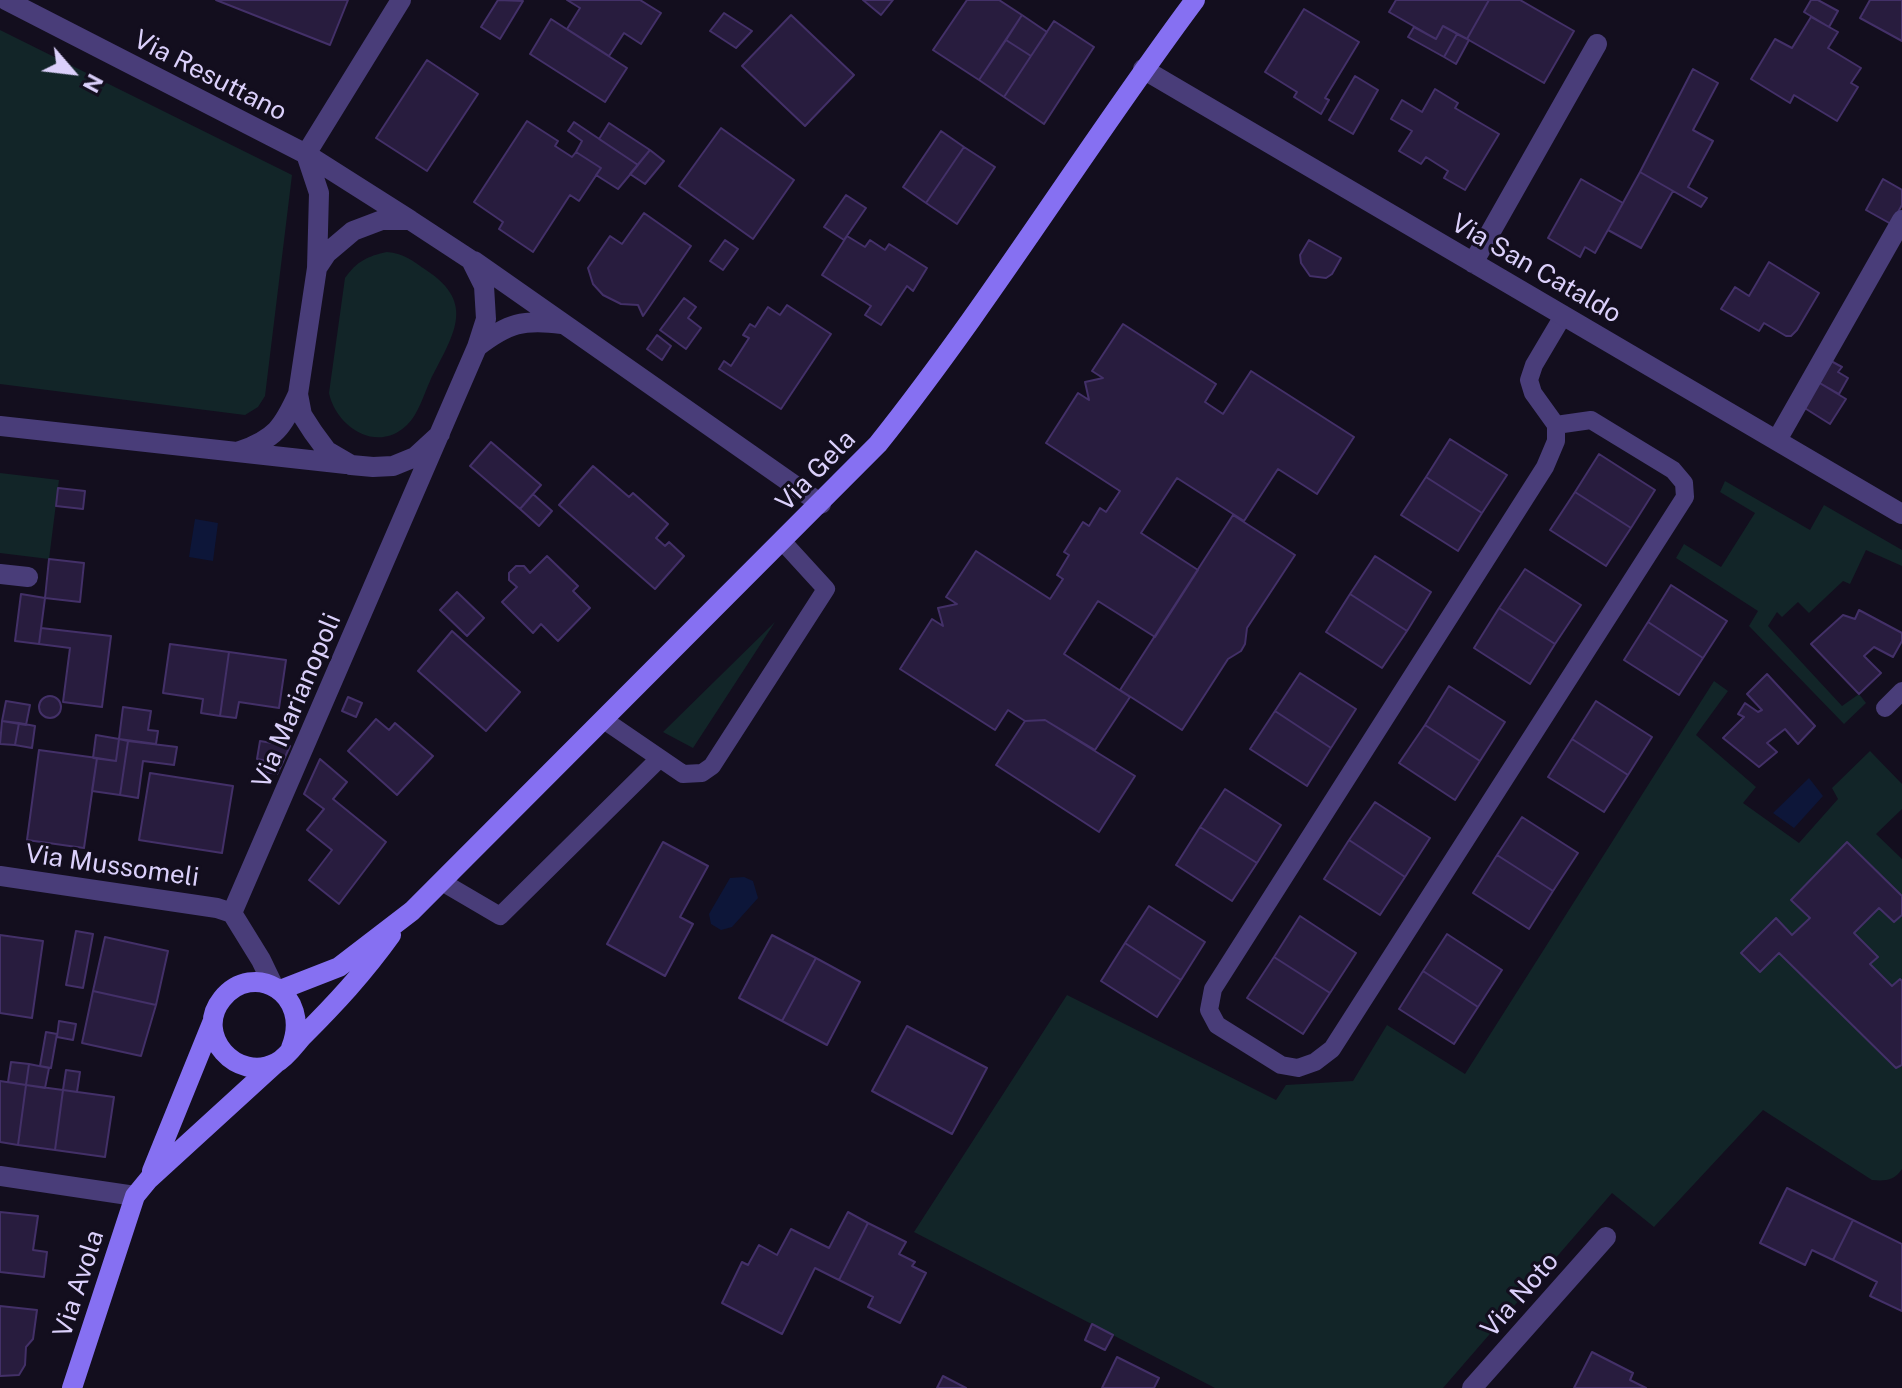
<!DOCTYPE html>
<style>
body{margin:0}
#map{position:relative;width:1902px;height:1388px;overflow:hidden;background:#130e1e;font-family:"Public Sans",sans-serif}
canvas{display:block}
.north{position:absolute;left:32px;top:32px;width:80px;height:80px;-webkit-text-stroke:6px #130e1e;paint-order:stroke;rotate:118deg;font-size:22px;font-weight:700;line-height:32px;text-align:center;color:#dbd0fb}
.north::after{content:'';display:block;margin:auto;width:28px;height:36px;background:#dbd0fb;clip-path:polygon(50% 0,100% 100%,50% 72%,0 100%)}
</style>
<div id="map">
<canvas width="1902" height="1388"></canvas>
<div class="north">N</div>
</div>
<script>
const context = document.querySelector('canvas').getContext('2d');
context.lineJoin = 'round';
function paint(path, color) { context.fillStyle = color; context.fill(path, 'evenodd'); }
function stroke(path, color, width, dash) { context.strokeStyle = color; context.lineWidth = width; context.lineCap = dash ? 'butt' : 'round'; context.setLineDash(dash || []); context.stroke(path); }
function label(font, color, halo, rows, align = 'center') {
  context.font = font + ' "Public Sans",sans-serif'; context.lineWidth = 6; context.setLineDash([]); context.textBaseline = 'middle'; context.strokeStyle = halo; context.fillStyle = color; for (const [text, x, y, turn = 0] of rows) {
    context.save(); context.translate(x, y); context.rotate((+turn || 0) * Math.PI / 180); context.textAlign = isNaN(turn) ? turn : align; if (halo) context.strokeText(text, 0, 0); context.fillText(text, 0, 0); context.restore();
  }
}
paint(new Path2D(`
 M0,30L292,175L265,396L258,407L245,415L0,384Z
 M387,252C403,253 413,261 426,270C478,304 452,336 430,381C424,394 418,415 407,425C377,454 336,427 329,393L345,278C357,261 368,256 387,252Z
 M0,473L59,480L49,559L0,553Z
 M1725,481L1810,530L1824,505L1902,550V566L1866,550L1850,584L1843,581L1809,613L1798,602L1782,617L1777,612L1768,626L1842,706L1859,694L1866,703L1844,724L1749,626L1758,611L1676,558L1684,544L1721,567L1755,513L1720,492Z
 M775,622L693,748L663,732Z
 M1714,681L1728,691L1696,735L1756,787L1743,803L1799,843L1838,799L1832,788L1870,751L1902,784V809L1876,834L1902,859V1169C1894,1181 1885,1181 1872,1180L1763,1110L1654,1227L1612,1193L1443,1388H1215L914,1232L1067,995L1276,1100L1286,1085L1353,1081L1387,1025L1465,1074Z`), '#122528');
paint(new Path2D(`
 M195,519L218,523L213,561L189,557Z
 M1809,778L1823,796L1794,828L1773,813Z
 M744,877L753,881L758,898L732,927L721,930L711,924L709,914L730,878Z`), '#0d1639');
const building = new Path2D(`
 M216,0H348L330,45Z
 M498,0L523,1L500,39L481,27Z
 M567,0H640L661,13L641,44L624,33L609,56L567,29L580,8Z
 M863,0H893L881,15Z
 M967,0H999L1022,15L979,80L933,50Z
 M1396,0H1489L1467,39L1443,26L1436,39L1389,12Z
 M1489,0H1520L1574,31L1544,83L1467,39Z
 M1811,0H1818L1838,11L1829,27L1804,12Z
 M1870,0H1902V41L1860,18Z
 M1304,9L1359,42L1325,98L1329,100L1321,114L1294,97L1297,92L1265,72Z
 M724,13L752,31L736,48L710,31Z
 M791,15L854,75L805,126L742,66Z
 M1022,15L1047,32L1031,56L1006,40Z
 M1811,17L1838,32L1828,48L1861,68L1851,83L1858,87L1837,121L1794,95L1790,103L1751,79L1775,39L1792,48Z
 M551,19L627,68L605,102L530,54Z
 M1054,21L1094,47L1044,124L1004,97Z
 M1443,26L1457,34L1444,57L1408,37L1414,27L1436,39Z
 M1457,34L1469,40L1456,64L1444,57Z
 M1006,40L1031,56L1004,97L979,80Z
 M427,60L478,94L427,171L376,138Z
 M1693,69L1718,83L1693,130L1713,141L1688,187L1707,198L1701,207L1640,172Z
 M1355,76L1378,90L1353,134L1329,120Z
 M1435,89L1458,103L1455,108L1499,134L1465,190L1444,178L1448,171L1426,157L1421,164L1399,151L1412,131L1391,119L1402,100L1422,112Z
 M527,121L558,141L555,146L572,157L576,152L601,168L579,201L570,195L533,252L499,229L503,222L474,202Z
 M574,122L638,165L618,189L596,175L601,168L576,152L582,141L568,131Z
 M609,123L650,150L638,165L599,139Z
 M721,128L794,180L753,239L679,186Z
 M941,131L964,147L926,203L903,187Z
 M964,147L995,167L957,224L926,203Z
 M650,150L664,161L645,184L630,174Z
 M1640,172L1673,191L1641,248L1608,230Z
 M1581,179L1623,203L1595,253L1585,247L1580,257L1548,238Z
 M1883,179L1902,190V205L1891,224L1866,210Z
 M846,195L866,208L844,240L824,227Z
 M644,213L691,246L643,316L638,305L621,304L603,295L593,284L588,268L610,236L622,244Z
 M847,236L865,247L870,240L885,250L889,244L927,268L913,291L907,286L881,325L865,315L871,306L822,275Z
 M725,240L738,249L723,270L710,261Z
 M1309,240L1341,258L1332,274L1326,278L1310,276L1301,263L1300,255Z
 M1769,262L1819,293L1797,330L1791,336H1786L1764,323L1759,331L1721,309L1735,287L1749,296Z
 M684,298L696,307L688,318L701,328L686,349L660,330Z
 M787,305L831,334L781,409L719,369L724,361L731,366L749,338L743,335L750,324L755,327L768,307L780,315Z
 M1123,324L1216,384L1205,402L1223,414L1251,371L1354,437L1317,494L1278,469L1244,521L1177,478L1141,533L1198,570L1155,637L1098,601L1064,654L1130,697L1095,750L1045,720L1025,721L1008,710L995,730L900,669L932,619L943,626L938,608L957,604L946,597L976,551L1050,599L1063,579L1057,575L1069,555L1064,552L1083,522L1089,526L1100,508L1106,512L1120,491L1046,443L1078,393L1089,400L1085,382L1103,378L1092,371Z
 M657,335L671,346L662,360L647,349Z
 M1831,361L1842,367L1838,372L1848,378L1839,394L1818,382Z
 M1818,382L1846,399L1830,424L1803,407Z
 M1450,439L1507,475L1482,513L1426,477Z
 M491,442L541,485L520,509L470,466Z
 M1599,454L1655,490L1631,528L1575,492Z
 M593,466L629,497L633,493L668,524L656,538L665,546L669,542L684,556L655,589L559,505Z
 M1426,477L1482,513L1458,551L1401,515Z
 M58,488L85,491L83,509L56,506Z
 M1575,492L1631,528L1606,566L1550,530Z
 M533,494L552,511L539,526L520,509Z
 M1233,515L1295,555L1247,628L1245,644L1241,651L1228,659L1182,730L1120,690Z
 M547,556L578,586L573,591L590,608L558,641L541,624L533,633L502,602L517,587L509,580V573L516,566H524L530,573Z
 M1375,556L1431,592L1407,631L1350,594Z
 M49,559L84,563L80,602L45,598Z
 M1525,569L1581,605L1555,644L1499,608Z
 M1671,585L1727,621L1703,658L1648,622Z
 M457,592L484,618L467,636L440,610Z
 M21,594L45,598L39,644L15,641Z
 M1350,594L1407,631L1382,668L1326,632Z
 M1499,608L1555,644L1530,684L1474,648Z
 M1859,610L1902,633V641L1893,657L1874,647L1864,656L1881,673L1859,694L1811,644L1843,615L1855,619Z
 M1648,622L1703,658L1679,695L1624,660Z
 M41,628L111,636L102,707L63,702L70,648L39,644Z
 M452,631L520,692L486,731L418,671Z
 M170,644L229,652L220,716L201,713L203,699L163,693Z
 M229,652L286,660L279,708L239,702L236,718L220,716Z
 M1300,673L1356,709L1331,748L1275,711Z
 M1767,674L1815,726L1798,744L1785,729L1767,743L1777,752L1759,767L1723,738L1744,717L1738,714L1745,703L1758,712L1762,710L1747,694Z
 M1449,686L1505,722L1480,761L1425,725Z
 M39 707a11 11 0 1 1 22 0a11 11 0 1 1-22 0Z
 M348,697L362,703L356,717L342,711Z
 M6,701L30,705L26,725L2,721Z
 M1596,701L1652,737L1628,775L1572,739Z
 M123,707L151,711L148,730L158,731L156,744L119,739Z
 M1275,711L1331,748L1307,786L1250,749Z
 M376,719L389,730L395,723L433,756L397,795L348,751Z
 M1045,720L1135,776L1099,832L996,765L1025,721Z
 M2,721L19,723L15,745L0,744Z
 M19,723L35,726L32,748L15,745Z
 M1425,725L1480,761L1455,800L1399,763Z
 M96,735L119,739L116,761L93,758Z
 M119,739L128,741L120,795L92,791L97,758L116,761Z
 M1572,739L1628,775L1604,812L1548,777Z
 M128,741L177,747L174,765L143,761L138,798L120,795Z
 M260,741L290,746L282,764L257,759Z
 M39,750L97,758L84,848L27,840Z
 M320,759L347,782L333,799L386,842L339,904L309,880L332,850L307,830L324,809L304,794Z
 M264,760L282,764L277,774L262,771Z
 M150,773L233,786L222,853L139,840Z
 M1225,789L1281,825L1257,863L1200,827Z
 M1375,802L1430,838L1405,877L1349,840Z
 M1522,817L1578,853L1553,891L1497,855Z
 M1200,827L1257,863L1232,901L1176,865Z
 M1349,840L1405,877L1380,915L1324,879Z
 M663,842L708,866L680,917L693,924L665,976L607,944Z
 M1847,842L1902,896V915L1894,922L1879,908L1854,933L1878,957L1870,964L1892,986L1900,979L1902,981V1065L1896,1068L1779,953L1760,972L1741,953L1776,918L1792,935L1810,918L1791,900Z
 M1497,855L1553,891L1529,929L1473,893Z
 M1149,906L1205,942L1181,980L1125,943Z
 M1300,916L1356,953L1330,993L1274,957Z
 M76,931L93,934L83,988L66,985Z
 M1447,934L1502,970L1478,1007L1423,971Z
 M0,935L43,941L32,1018L0,1013Z
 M772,935L816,958L782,1021L739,998Z
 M105,937L168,951L156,1005L93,991Z
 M1125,943L1181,980L1157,1017L1101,981Z
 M1274,957L1330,993L1303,1034L1247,998Z
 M816,958L860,982L827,1045L782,1021Z
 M1423,971L1478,1007L1454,1044L1399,1009Z
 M93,991L156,1005L141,1056L82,1043Z
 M59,1021L76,1024L73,1040L57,1037Z
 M907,1026L987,1068L952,1134L872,1091Z
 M46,1032L57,1034L51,1068L40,1066Z
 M11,1062L29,1064L26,1085L8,1082Z
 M29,1064L49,1068L45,1088L26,1085Z
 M66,1070L80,1072L77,1092L63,1090Z
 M0,1081L26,1085L18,1145L0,1142Z
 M26,1085L63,1090L55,1150L18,1145Z
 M63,1090L114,1097L105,1157L55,1150Z
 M1787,1188L1853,1220L1833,1260L1812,1250L1805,1265L1760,1243Z
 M0,1212L38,1216L33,1250L47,1252L44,1277L0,1272Z
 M848,1212L868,1223L839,1280L815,1268L782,1334L722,1303L742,1262L748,1265L759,1245L777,1255L791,1229L829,1248Z
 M1853,1220L1902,1244V1311L1870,1296L1877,1282L1833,1260Z
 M868,1223L906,1242L899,1254L915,1262L912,1266L926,1273L900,1323L868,1307L873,1297L839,1280Z
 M0,1306L37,1310L33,1339L26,1347L25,1365L19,1375L0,1376Z
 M1092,1324L1113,1335L1105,1350L1085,1340Z
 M1592,1352L1633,1373L1630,1380L1646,1388H1574Z
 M1117,1357L1159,1378L1154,1388H1102Z
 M943,1376L966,1388H937Z`);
paint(building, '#281c3e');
stroke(building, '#433068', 2);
stroke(new Path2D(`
 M1556,425L1591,420L1673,470L1684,483L1685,497L1332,1049L1315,1062L1298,1068L1281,1065L1217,1025L1209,1010L1213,989L1545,467L1556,441V425L1533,393L1529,380L1534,365L1563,316
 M1885,708L1902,691
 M604,720L683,774L702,773L712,766L826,589L783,542
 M442,882L500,916L660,758`), '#493d79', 18);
stroke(new Path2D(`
 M6,0L306,154L410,220
 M1143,69L1902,514
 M306,154L401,0
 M306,154L319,193L317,268
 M474,261L821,504
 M1473,263L1597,44
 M477,347C508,323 523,319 562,324
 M0,426L346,464
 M1777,440L1902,220
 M240,451C275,439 283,427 298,394
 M0,574L28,577
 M0,876L217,908L232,913L261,960L274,987
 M232,913L477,347L486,319L484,286L471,260L410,220H382L353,231L327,253L317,268L298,394L302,415L313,432L327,451L351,465L373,467L393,466L415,457L440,434
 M0,1176L135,1196
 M1472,1388L1606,1237`), '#493d79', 20);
stroke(new Path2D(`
 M280,990L339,967L412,911L878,444C991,302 1086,146 1195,0
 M291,1048C313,993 253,960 222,999C193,1035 237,1083 276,1063C286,1058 295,1045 302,1037C336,1003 363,974 391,935
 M152,1171L212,1023
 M72,1388L135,1196L149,1179L276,1063`), '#8670f2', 20);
label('26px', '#dbd0fb', '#130e1e', [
 ["Via Resuttano",210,76,27],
 ["Via San Cataldo",1536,269,30],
 ["Via Gela",816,471,-46],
 ["Via Marianopoli",297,701,-67],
 ["Via Mussomeli",112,866,8],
 ["Via Avola",79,1284,-72],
 ["Via Noto",1520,1295,-49]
]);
</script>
